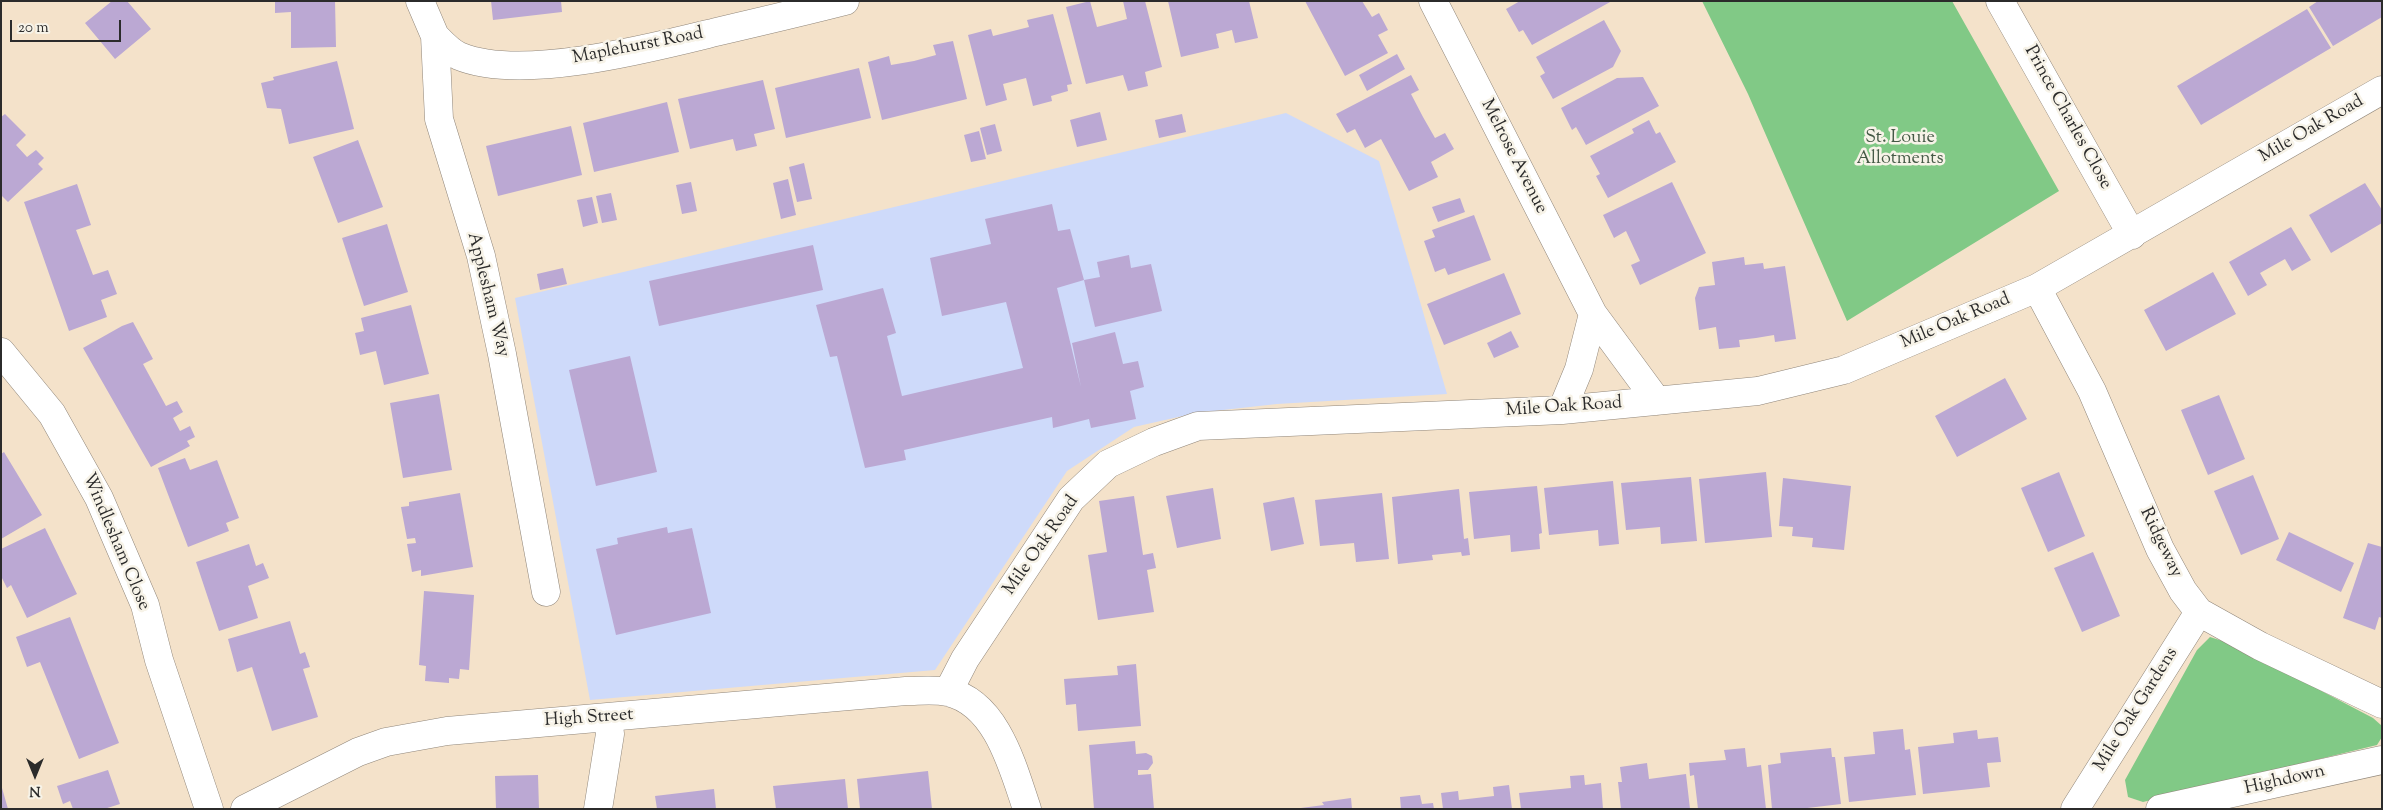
<!DOCTYPE html>
<style>
body{margin:0}
#map{position:relative;width:2383px;height:810px;overflow:hidden;background:#f4e2ca;font-family:"Sorts Mill Goudy",serif}
canvas{display:block}
.frame{position:absolute;inset:0;border:2px solid #2b2b2b;pointer-events:none}
.north{position:absolute;left:10px;top:750px;width:50px;height:50px;-webkit-text-stroke:4px #f7f3e8;paint-order:stroke;rotate:180deg;font-size:14px;font-weight:700;line-height:20px;text-align:center;color:#2b2b2b}
.north::after{content:'';display:block;margin:auto;width:18px;height:22px;background:#2b2b2b;clip-path:polygon(50% 0,100% 100%,50% 72%,0 100%)}
.scale{position:absolute;left:10px;top:20px;width:111px;height:22px;box-sizing:border-box;border:2px solid #2b2b2b;border-top:0;padding-left:6px;font-size:15px;line-height:18px;white-space:nowrap;color:#2b2b2b;-webkit-text-stroke:4px #f7f3e8;paint-order:stroke}
</style>
<div id="map">
<canvas width="2383" height="810"></canvas>
<div class="frame"></div>
<div class="north">N</div>
<div class="scale">20 m</div>
</div>
<script>
const context = document.querySelector('canvas').getContext('2d');
context.lineJoin = 'round';
function paint(path, color) { context.fillStyle = color; context.fill(path, 'evenodd'); }
function stroke(path, color, width, dash) { context.strokeStyle = color; context.lineWidth = width; context.lineCap = dash ? 'butt' : 'round'; context.setLineDash(dash || []); context.stroke(path); }
function label(font, color, halo, rows, align = 'center') {
  context.font = font + ' "Sorts Mill Goudy",serif'; context.lineWidth = 5; context.setLineDash([]); context.textBaseline = 'middle'; context.strokeStyle = halo; context.fillStyle = color; for (const [text, x, y, turn = 0] of rows) {
    context.save(); context.translate(x, y); context.rotate((+turn || 0) * Math.PI / 180); context.textAlign = isNaN(turn) ? turn : align; if (halo) context.strokeText(text, 0, 0); context.fillText(text, 0, 0); context.restore();
  }
}
paint(new Path2D(`
 M1286,113L1379,161L1447,394L1277,404L1196,413L1134,427L1067,471L935,670L590,700L515,298Z`), '#cedafa');
paint(new Path2D(`
 M1702,1H1952L2059,191L1847,321L1748,94Z
 M2210,637L2232,644L2373,718L2382,726V737L2377,745L2143,802L2128,797L2125,780L2197,650Z`), '#81c986');
paint(new Path2D(`
 M112,1H127L151,29L115,59L85,23Z
 M275,1H335L336,47L291,48V12L275,13Z
 M491,1H561L562,12L493,20Z
 M1090,1L1097,27L1127,19L1123,1H1145L1162,67L1145,72L1148,86L1128,91L1123,75L1086,84L1066,7Z
 M1168,1H1249L1258,38L1235,43L1232,30L1216,34L1219,48L1181,57Z
 M1305,1H1362L1372,17L1379,13L1388,30L1378,35L1388,53L1345,76Z
 M1520,1H1612L1532,45L1523,30L1519,32L1506,9Z
 M2318,1H2382V17L2333,46L2309,7Z
 M2307,9L2331,48L2201,125L2177,86Z
 M1053,14L1072,84L1067,85L1068,91L1051,96L1052,101L1033,106L1026,78L1003,84L1007,100L986,106L968,35L991,29L993,36L1029,27L1027,20Z
 M1604,20L1621,51L1613,67L1553,99L1540,76L1545,73L1536,57Z
 M953,41L967,99L882,120L868,62L889,56L891,65L914,61L936,55L933,45Z
 M1397,54L1405,69L1367,91L1359,75Z
 M337,61L354,129L289,144L281,109L267,108L261,83L274,80L273,77Z
 M859,68L871,118L786,138L775,88Z
 M1411,75L1419,90L1411,94L1423,117L1435,138L1445,133L1454,149L1431,162L1438,177L1409,191L1381,139L1365,148L1355,129L1347,133L1336,114Z
 M1643,77L1659,106L1586,145L1576,127L1572,130L1561,108L1617,78Z
 M763,80L775,129L754,134L757,146L736,151L733,139L690,149L678,99Z
 M667,102L679,152L594,172L583,123Z
 M1100,112L1107,140L1077,147L1070,120Z
 M5,114L26,135L16,145L27,157L36,150L44,158L38,164L43,169L8,202L1,195V117Z
 M1182,114L1186,132L1159,138L1155,120Z
 M1649,120L1656,134L1660,132L1676,162L1608,198L1596,176L1600,174L1590,156L1634,133L1632,129Z
 M995,124L1002,151L987,155L980,128Z
 M571,126L582,175L498,196L486,146Z
 M979,131L986,159L971,162L964,135Z
 M358,140L383,207L338,223L313,157Z
 M804,163L812,199L797,202L789,167Z
 M788,179L796,215L781,219L773,183Z
 M691,182L697,211L682,214L676,185Z
 M1672,182L1706,253L1640,285L1631,265L1640,261L1626,231L1614,238L1603,215Z
 M2365,183L2382,210V223L2331,253L2309,215Z
 M77,184L91,225L76,230L93,275L108,270L117,294L101,300L107,317L69,331L24,202Z
 M611,193L617,220L602,223L596,196Z
 M592,197L598,223L583,227L577,200Z
 M1460,198L1465,212L1438,222L1432,207Z
 M1052,204L1058,231L1070,229L1084,280L1057,288L1081,387L1072,343L1115,332L1123,364L1138,361L1144,387L1130,391L1136,419L1091,428L1089,419L1053,428L1052,417L904,450L906,460L865,468L837,356L830,357L816,305L883,288L896,333L887,336L902,396L1023,368L1006,302L942,316L930,258L991,244L985,219Z
 M1474,215L1491,260L1448,275L1445,268L1435,272L1424,241L1435,237L1432,230Z
 M387,224L408,292L364,306L342,238Z
 M2291,227L2311,260L2292,271L2285,259L2260,273L2267,285L2248,296L2229,262Z
 M813,245L823,290L659,326L649,281Z
 M1129,255L1131,268L1151,264L1162,311L1095,327L1084,280L1100,277L1097,262Z
 M1744,257L1745,265L1763,263L1764,269L1785,266L1796,339L1775,342L1774,335L1756,338L1739,340L1740,347L1719,349L1716,327L1699,330L1695,298L1699,287L1715,285L1712,262Z
 M563,268L567,284L540,290L537,274Z
 M2213,272L2236,314L2166,351L2144,310Z
 M1504,273L1521,314L1444,345L1427,304Z
 M411,305L429,374L384,385L376,351L360,355L355,333L364,331L361,318Z
 M133,322L153,359L143,364L166,406L177,401L183,412L173,418L180,431L190,426L195,437L187,441L190,446L151,467L83,348L122,326Z
 M1511,331L1519,347L1494,358L1487,343Z
 M630,356L657,472L596,486L569,370Z
 M2005,378L2027,419L1957,457L1935,416Z
 M439,394L452,470L403,478L390,403Z
 M2219,395L2245,459L2208,475L2181,410Z
 M4,452L42,515L1,539V454Z
 M185,458L190,470L217,460L239,518L226,523L229,531L188,547L158,468Z
 M1766,472L1772,537L1705,543L1699,479Z
 M2059,472L2085,536L2048,552L2021,488Z
 M2253,475L2279,539L2241,555L2214,491Z
 M1691,477L1697,541L1661,544L1660,527L1626,530L1621,483Z
 M1783,478L1851,486L1844,550L1812,547L1813,538L1792,536L1793,527L1779,526Z
 M1613,481L1619,544L1599,546L1598,530L1549,535L1544,488Z
 M1537,486L1542,533L1539,534L1540,549L1511,552L1510,535L1474,539L1469,492Z
 M1213,488L1221,539L1177,548L1166,496Z
 M1459,489L1464,539L1468,538L1470,555L1462,556L1461,552L1432,555L1433,560L1398,564L1392,497Z
 M460,493L473,567L421,576V570L412,572L407,544L416,543L415,538L407,539L401,507L409,506V502Z
 M1382,493L1389,559L1356,562L1354,543L1320,546L1315,500Z
 M1134,496L1143,555L1153,553L1156,568L1147,570L1154,612L1098,620L1088,555L1107,552L1099,501Z
 M1294,497L1304,544L1271,551L1263,503Z
 M667,527L668,533L692,528L711,613L616,635L596,549L618,544L617,538Z
 M45,528L77,594L27,618L11,585L7,588L1,576V549Z
 M2289,532L2354,563L2341,592L2276,560Z
 M2368,543L2382,547V618L2379,617L2375,630L2343,618Z
 M249,544L256,566L263,563L269,578L248,586L258,618L219,631L196,562Z
 M2093,552L2120,616L2082,632L2054,568Z
 M424,591L474,595L469,670L460,669L459,679L449,678V683L425,681L426,666L419,665Z
 M70,617L119,743L79,759L40,662L27,667L16,637Z
 M290,621L300,654L305,652L310,667L303,669L318,717L272,731L252,667L237,672L228,639Z
 M1136,664L1141,726L1078,731L1076,704L1066,705L1064,679L1118,675L1117,666Z
 M1903,729L1905,750L1910,749L1916,795L1849,802L1844,757L1875,754L1873,732Z
 M1977,730L1978,739L1998,737L2001,762L1987,763L1990,787L1923,794L1918,747L1954,743L1953,733Z
 M1135,741L1136,754L1146,753L1152,756L1153,763L1148,770H1138V775L1151,774L1154,809H1094L1089,745Z
 M1745,748L1747,767L1761,765L1766,809H1698L1694,775L1690,776L1689,763L1726,760L1724,750Z
 M1831,748L1832,757H1835L1841,804L1799,809H1772L1768,765L1781,763L1780,753Z
 M1647,763L1649,779L1686,774L1690,809H1621L1618,782H1622L1620,767Z
 M108,770L120,804L104,809H73L70,801L63,804L57,786Z
 M928,771L932,809H860L857,779Z
 M538,775L539,809H496L495,776Z
 M1584,775L1585,785L1601,783L1603,809H1521L1519,793L1571,788L1570,776Z
 M845,779L848,809H776L773,786Z
 M1509,785L1512,809H1443L1441,793L1458,791L1459,800L1494,796L1493,787Z
 M1,788H2L8,809H1Z
 M714,789L716,809H657L655,796Z
 M1420,795L1422,804L1433,803L1434,809H1401L1400,797Z
 M1351,798L1352,809H1293L1324,805L1322,802Z`), '#bba8d3');
const minor = new Path2D(`
 M420,1L435,36L439,119L481,256L502,354L546,592
 M1433,1L1593,314L1657,401
 M2000,1L2132,235
 M435,36C442,43 450,52 459,56C521,82 651,48 716,32C759,22 802,12 845,1
 M2037,288L2092,391L2160,549L2183,591L2199,612L2260,646L2382,704
 M1,352L52,414L99,498L145,605L159,660L209,809
 M1562,410L1579,369L1593,314
 M948,692L965,659L1071,499L1108,464L1154,442L1198,426L1562,410L1758,391L1844,370L2037,288L2382,90
 M245,809L358,752L386,742L447,731L906,691C919,691 935,689 948,692C997,703 1013,768 1027,809
 M598,809L610,734L608,718
 M2075,809L2199,612
 M2160,809L2382,760`);
stroke(minor, '#90867a', 29);
stroke(minor, '#fff', 28);
label('18px', '#2b2b2b', '#f7f3e8', [
 ["Maplehurst Road",638,47,-11],
 ["Prince Charles Close",2067,118,61],
 ["Mile Oak Road",2312,130,-30],
 ["Melrose Avenue",1513,157,63],
 ["Applesham Way",487,295,76],
 ["Mile Oak Road",1956,322,-23],
 ["Mile Oak Road",1564,408,-4],
 ["Windlesham Close",115,542,67],
 ["Ridgeway",2160,543,64],
 ["Mile Oak Road",1042,546,-55],
 ["Mile Oak Gardens",2137,710,-58],
 ["High Street",589,719,-4],
 ["Highdown",2285,781,-13]
]);
label('18px', '#455a46', '#f7f3e8', [
 ["St. Louie",1900,139],
 ["Allotments",1900,160]
]);
</script>
